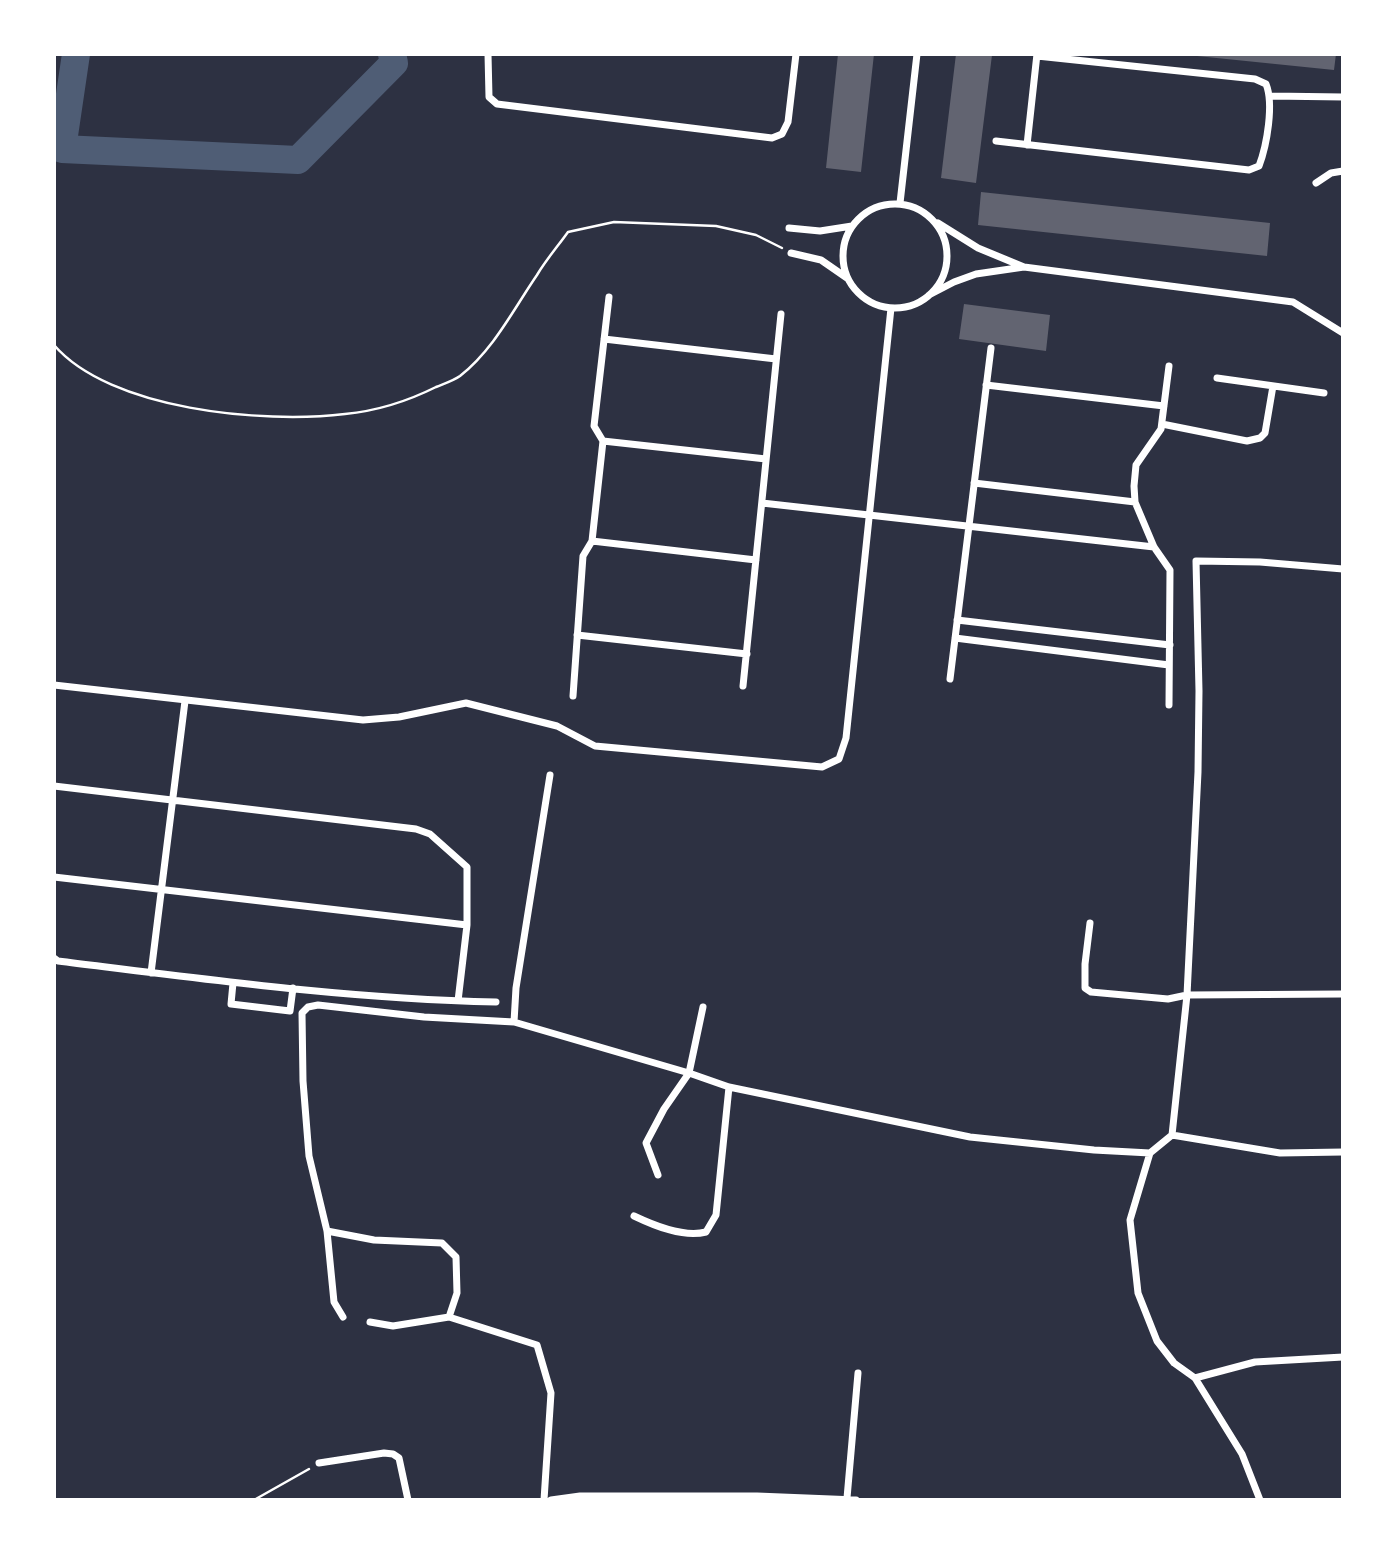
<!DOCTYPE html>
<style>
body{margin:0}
#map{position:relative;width:1397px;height:1554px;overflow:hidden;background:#2d3142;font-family:Inter,sans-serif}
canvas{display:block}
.frame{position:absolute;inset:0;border:56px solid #fff;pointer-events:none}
</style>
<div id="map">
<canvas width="1397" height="1554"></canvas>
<div class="frame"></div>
</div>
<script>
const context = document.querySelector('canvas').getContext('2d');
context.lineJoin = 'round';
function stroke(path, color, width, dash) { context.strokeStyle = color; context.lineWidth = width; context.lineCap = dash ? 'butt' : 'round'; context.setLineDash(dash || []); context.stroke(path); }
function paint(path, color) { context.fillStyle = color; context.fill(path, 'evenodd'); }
stroke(new Path2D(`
 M76,54L62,149L298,160L394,63L392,54`), '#4f5d75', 28);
paint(new Path2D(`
 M838,54H874L861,172L826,168Z
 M956,54L992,55L976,183L941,178Z
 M1197,54H1336L1334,70L1197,56Z
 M981,192L1270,223L1267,256L978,225Z
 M964,304L1050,315L1046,351L959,339Z`), '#626471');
stroke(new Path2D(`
 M54,345C110,410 263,424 345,414C376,411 408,401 436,387C443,384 453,381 460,376C494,349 513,310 537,275C546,260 558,246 568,232L614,222L716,226L756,235L782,248
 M254,1500L309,1469`), '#fff', 2.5);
stroke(new Path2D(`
 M488,54L489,97L497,104L772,138L782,134L788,122L796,54
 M1271,96L1343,97
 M996,141L1249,170L1259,166C1267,145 1274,104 1266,84L1255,79L1037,56
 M1027,145L1037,54
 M1316,183L1331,173L1343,171
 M900,203L917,54
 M843 256a52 52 0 1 1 104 0a52 52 0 1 1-104 0Z
 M938,223L978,248L1024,267
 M789,228L820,231L852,226
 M791,253L821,260L847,278
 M929,295L954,282L976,274L1024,267L1293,302L1343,333
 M604,339L776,359
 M1169,366L1161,429L1136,465L1134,486L1135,502L1154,547L1170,570L1169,705
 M1217,378L1324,393
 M986,385L1164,406
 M1162,424L1247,441L1260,438L1265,433L1273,386
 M603,441L766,459
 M974,483L1135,502
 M762,503L1154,547
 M592,541L756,560
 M957,620L1170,645
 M577,635L747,654
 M955,638L1169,665
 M950,679L991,348
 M54,685L363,720L399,717L466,703L557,726L595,746L822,767L839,759L846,738L891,308
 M743,686L781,314
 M573,696L583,556L592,541L603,441L594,426L609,297
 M54,786L416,829L430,834L467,867V925L458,1001
 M54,877L467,925
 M1090,923L1085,964V988L1091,992L1168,999L1187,995L1198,772L1199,691L1196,561L1260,562L1343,569
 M54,958L58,961C204,979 350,999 496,1002
 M151,973L185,701
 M233,983L231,1004L290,1011L293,988
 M514,1022L516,988L550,775
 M1172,1135L1280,1153L1343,1152
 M658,1175L646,1143L664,1109L689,1073L703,1007
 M634,1216C655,1226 684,1238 706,1232L716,1215L729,1087
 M327,1231L374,1240L442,1243L456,1257L457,1293L449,1317
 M343,1317L334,1302L327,1231L309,1156L303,1081L302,1013L308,1007L318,1005L424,1017L514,1022L689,1073L729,1087L970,1137L1094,1150L1150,1153
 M370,1322L393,1326L449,1317L537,1345L551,1393L544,1500
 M1195,1378L1255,1362L1343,1357
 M319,1463L384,1453L393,1454L399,1458L408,1500
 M847,1498L858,1373
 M551,1500L580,1496H757L856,1500
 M1260,1500L1242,1454L1195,1378L1174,1363L1157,1341L1138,1293L1130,1220L1150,1153L1172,1135L1187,995L1343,994`), '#fff', 7);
</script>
